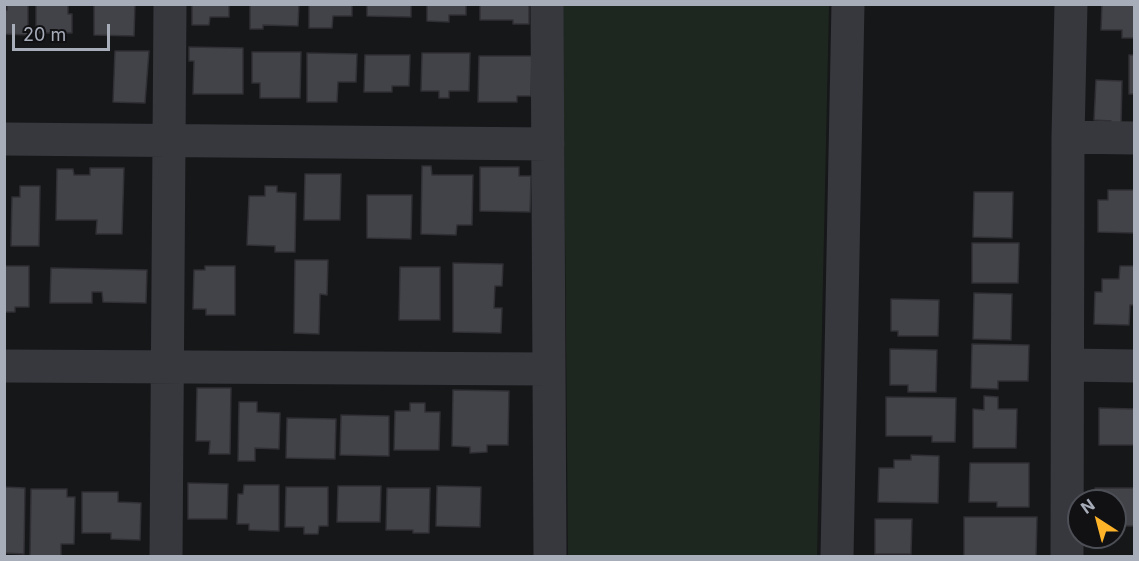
<!DOCTYPE html>
<style>
body{margin:0}
#map{position:relative;width:1139px;height:561px;overflow:hidden;background:#161719;font-family:Inter,sans-serif}
canvas{display:block}
.frame{position:absolute;inset:0;border:6px solid #a8adba;pointer-events:none}
.north{position:absolute;left:1067px;top:489px;width:60px;height:60px;box-sizing:border-box;background:#111114;border:2px solid #4d4f56;border-radius:50%;rotate:324deg;font-size:16px;font-weight:700;line-height:24px;text-align:center;color:#a8adba}
.north::after{content:'';display:block;margin:auto;width:21px;height:27px;background:#feb329;clip-path:polygon(50% 0,100% 100%,50% 72%,0 100%)}
.scale{position:absolute;left:12px;top:24px;width:98px;height:27px;box-sizing:border-box;border:3px solid #a8adba;border-top:0;padding-left:8px;font-size:18px;line-height:21px;white-space:nowrap;color:#a8adba;-webkit-text-stroke:4px #111114;paint-order:stroke}
</style>
<div id="map">
<canvas width="1139" height="561"></canvas>
<div class="frame"></div>
<div class="north">N</div>
<div class="scale">20 m</div>
</div>
<script>
const context = document.querySelector('canvas').getContext('2d');
context.lineJoin = 'round';
function paint(path, color) { context.fillStyle = color; context.fill(path, 'evenodd'); }
function stroke(path, color, width, dash) { context.strokeStyle = color; context.lineWidth = width; context.lineCap = dash ? 'butt' : 'round'; context.setLineDash(dash || []); context.stroke(path); }
paint(new Path2D(`
 M563,5H829L817,556H568Z`), '#1e271f');
const building = new Path2D(`
 M7,4H28V35L4,34V10H7Z
 M36,4H68V14H72V33H36Z
 M94,4H135L134,36L94,35Z
 M192,4H229V17H210L209,25H192Z
 M250,4H299L298,26L263,25V29H250Z
 M309,4H352V16H333L332,28H309Z
 M367,4H411V17L367,16Z
 M427,4H466V15H449V22L427,21Z
 M480,4H529V24H513V20H480Z
 M1102,4H1134V38H1122V30H1101Z
 M189,47L243,48V94H193L194,61H189Z
 M115,51H149L145,103L113,102Z
 M252,52H301L300,98H260V83H252Z
 M307,53L357,54L356,82H338L337,102H307Z
 M422,53H470L469,91H449V98H439V91H421Z
 M365,55H410L409,86H392V92H364Z
 M1129,55H1134V94H1129Z
 M479,56H532L531,96H517V102H478Z
 M1096,80L1122,81L1121,126H1111V121L1094,120Z
 M422,166H431L432,175H473L472,225H457L456,235L421,234Z
 M480,167H519V176H531L530,212L480,211Z
 M90,168H124L122,234H96L97,220H56L57,169H73L74,175H90Z
 M305,174H341L340,220H304Z
 M20,186H40L39,246H11L12,197H20Z
 M265,186H277V192L296,193L295,252H275V246L247,245L249,196H265Z
 M1108,190H1134V233L1098,232V200H1108Z
 M974,192H1013L1012,238L973,237Z
 M367,195H412L411,239L367,238Z
 M972,243H1019L1018,283H972Z
 M295,260H328L327,295L320,294L319,334L294,333Z
 M453,263L503,264L502,286H495L494,308H502L501,333L453,332Z
 M4,266H29V307H15V312H4Z
 M205,266H235V315H206V309H193L194,270H205Z
 M1120,266H1134V305H1130L1129,325L1094,324L1095,292H1102V279H1119Z
 M400,267H440V320H399Z
 M51,268L147,270L146,303L103,302L102,292H92V303H50Z
 M974,293L1012,294L1011,340L973,339Z
 M891,299L939,300L938,336H898V331H891Z
 M972,344L1029,345L1028,381H998V389L971,388Z
 M890,349L937,350L936,392H908V385H890Z
 M197,388H231L230,454H209L210,441H196Z
 M453,390L509,391L508,445H487V452L470,453V447L452,446Z
 M984,396L998,397V409H1017L1016,448H973V409L984,410Z
 M886,397L956,398L955,442H932V436H886Z
 M239,402H257V412L280,413L279,449L255,448V461H238Z
 M410,403H425V412H440L439,450H394L395,411H410Z
 M1099,408L1134,409V445H1099Z
 M341,415L389,416V456L340,455Z
 M287,418L336,419L335,459L286,458Z
 M911,455L939,456L938,503L878,502L879,468H894V460H911Z
 M970,463H1029V507H997V502H969Z
 M188,483L228,484L227,519H188Z
 M244,485H279V531L249,530V524H237L238,494H243Z
 M338,486H381L380,522H337Z
 M437,486L481,487L480,527L436,526Z
 M4,487L25,488L24,554L4,553Z
 M286,487H328V526H319L318,534H304V527H285Z
 M387,488H430L429,533H413V530H386Z
 M1095,488H1134V526H1115V501H1095Z
 M31,489H67V497H75L74,544H61V556H30Z
 M82,492H118V502L141,503L140,540L111,539V533H82Z
 M964,517H1037L1036,556H964Z
 M875,519H912L911,554H875Z`);
paint(building, '#424349');
stroke(building, '#303035', 1.5);
stroke(new Path2D(`
 M547,4L550,556
 M1068,137L1071,4
 M4,139L548,144
 M1069,365L1134,366
 M4,366L548,369
 M166,556L170,4
 M837,556L848,4
 M1067,556L1068,137L1134,138`), '#37383e', 33);
</script>
